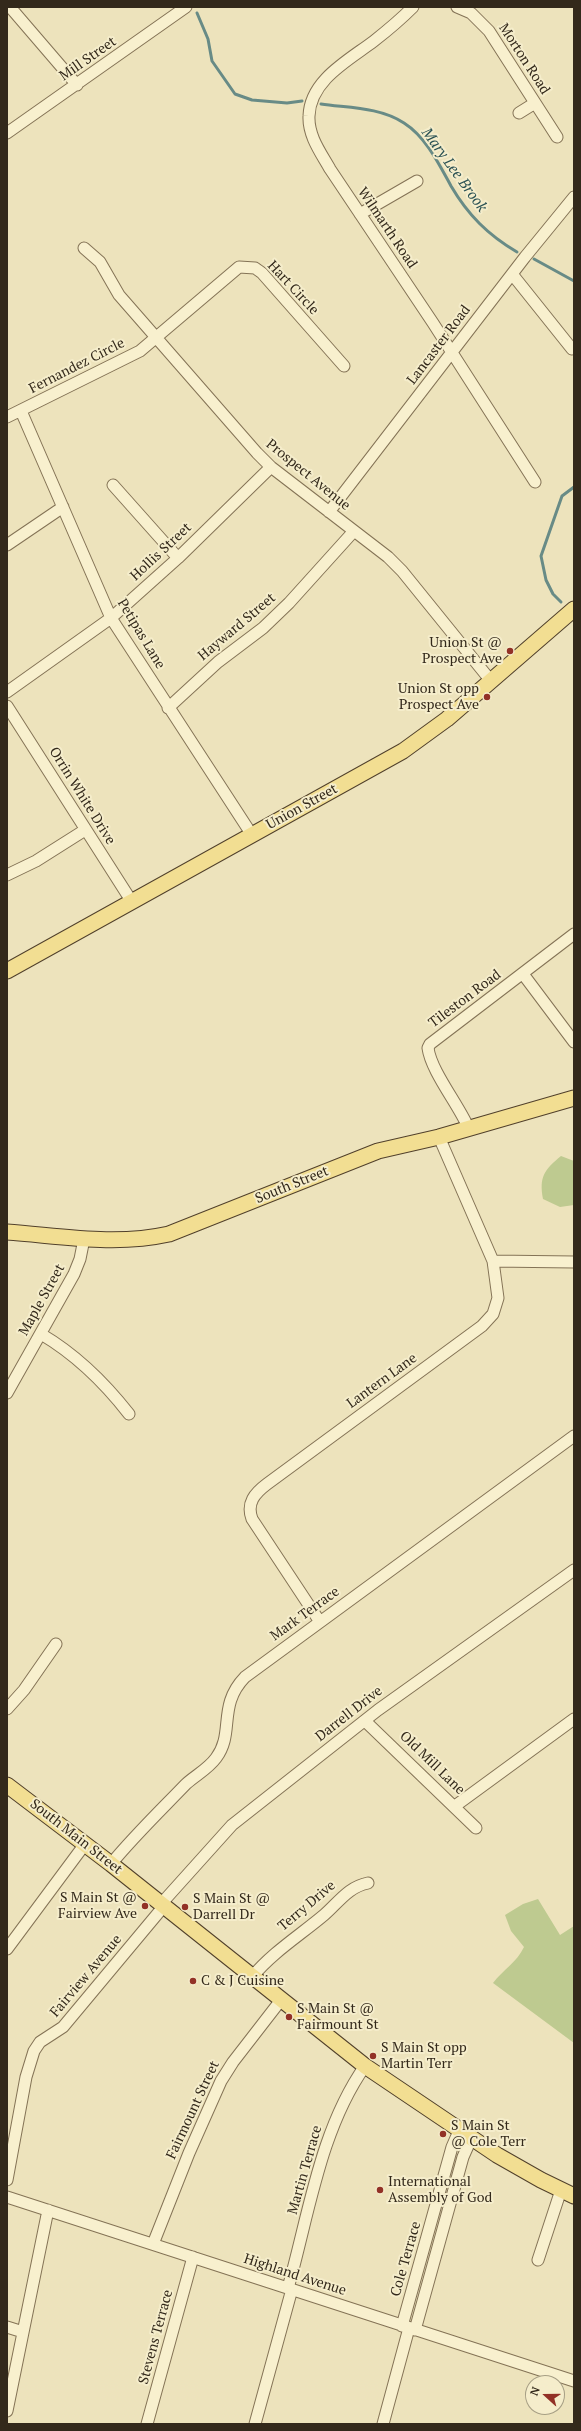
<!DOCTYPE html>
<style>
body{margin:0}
#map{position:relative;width:581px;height:2431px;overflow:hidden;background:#ede3bc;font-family:"PT Serif",serif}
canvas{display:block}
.frame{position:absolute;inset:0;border:8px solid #33291b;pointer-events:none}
.north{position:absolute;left:525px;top:2375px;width:40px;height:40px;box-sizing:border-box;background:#f5edcb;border:1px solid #a79f85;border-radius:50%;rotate:291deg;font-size:11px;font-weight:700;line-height:16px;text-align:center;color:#33291b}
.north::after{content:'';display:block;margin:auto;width:14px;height:18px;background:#923126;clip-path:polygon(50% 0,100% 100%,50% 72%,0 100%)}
</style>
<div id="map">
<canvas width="581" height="2431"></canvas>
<div class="frame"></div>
<div class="north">N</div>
</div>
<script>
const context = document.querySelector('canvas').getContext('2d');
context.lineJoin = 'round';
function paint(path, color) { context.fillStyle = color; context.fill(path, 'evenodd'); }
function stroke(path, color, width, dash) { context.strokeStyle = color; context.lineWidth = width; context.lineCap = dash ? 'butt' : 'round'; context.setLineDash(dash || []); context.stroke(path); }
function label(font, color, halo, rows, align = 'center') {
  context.font = font + ' "PT Serif",serif'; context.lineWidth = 4; context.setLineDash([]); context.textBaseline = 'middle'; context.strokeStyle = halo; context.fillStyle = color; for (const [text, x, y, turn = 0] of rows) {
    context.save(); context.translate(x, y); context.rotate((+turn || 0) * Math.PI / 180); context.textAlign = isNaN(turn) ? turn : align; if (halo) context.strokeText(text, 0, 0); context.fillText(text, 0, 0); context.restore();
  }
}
paint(new Path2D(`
 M561,1156L574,1161V1205L560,1207L543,1199C539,1177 544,1170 561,1156Z
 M538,1899L560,1935L574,1926V2043L493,1983C503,1970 517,1962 524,1947L511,1931L505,1915L523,1904Z`), '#beca90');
stroke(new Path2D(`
 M197,13L208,39L212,61L235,94L252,100L287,103L302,101
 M321,104C348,108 380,107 404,123C426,137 439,164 451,186C468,215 488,235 517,252
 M534,259L574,281
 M561,602L553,594L546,580L541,556L562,496L574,487`), '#688b86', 3);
const minor = new Path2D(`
 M10,7L77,85
 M413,7C401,19 388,30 374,41C349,60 310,80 309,116C308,136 321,153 330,169L433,323L535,482
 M457,7L471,13L489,31L557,137
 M519,113L535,103
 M7,133L186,7
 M360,214L417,181
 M84,248L100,262L119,295L257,453L271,467L388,557L402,571L491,681
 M512,274L572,349
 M21,411L111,618L252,835
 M7,417L140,351L239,267L255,268L262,273L344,366
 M113,485L178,558
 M329,512L525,257L574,197
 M7,545L63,507
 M7,692L111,618L178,558L271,467
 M7,706L132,902
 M168,708L218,662L263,628L289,603L354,531
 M7,875L36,861L85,830
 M523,974L574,1042
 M468,1127C458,1104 431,1071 428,1048L430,1044L574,934
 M493,1261L574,1262
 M41,1334C75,1354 104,1382 129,1414
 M7,1393L74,1274L80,1259L84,1239
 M320,1622L252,1519C246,1503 255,1493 267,1484L482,1326L493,1314L498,1298L493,1261L439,1137
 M7,1709L24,1690L56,1644
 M365,1721L476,1828
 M455,1806L574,1719
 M111,1864C134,1836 161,1810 186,1784C196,1775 208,1769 216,1758C235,1733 217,1706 245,1677L574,1436
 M161,1904L232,1825L378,1710L574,1570
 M7,1949L85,1844
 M252,1977C273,1952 299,1936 324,1915C339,1902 348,1887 368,1883
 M7,2180L26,2077L34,2051L40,2042L63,2027L164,1906
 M7,2197L574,2381
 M153,2244L189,2153L221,2081L233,2062L281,2000
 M538,2260L561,2190
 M288,2288C309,2214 320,2130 365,2066
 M402,2326L452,2147L459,2131
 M7,2327L23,2332
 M415,2330L463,2157L471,2139
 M7,2411L48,2210
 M147,2424L193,2257
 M255,2424L292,2289
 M383,2424L409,2328`);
const major = new Path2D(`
 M7,971L403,751L447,719L574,609
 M7,1232C62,1236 115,1246 169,1234L378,1151L439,1137L574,1098
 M7,1785L111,1864L365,2066L497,2155L541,2180L574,2196`);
stroke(minor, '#847356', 13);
stroke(major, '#51402b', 17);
stroke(minor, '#f8f0ce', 11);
stroke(major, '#f2de92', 15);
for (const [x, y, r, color] of [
 [510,651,4,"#923126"],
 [487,697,4,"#923126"],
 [145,1906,4,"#923126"],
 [185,1907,4,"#923126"],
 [193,1981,4,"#923126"],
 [289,2017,4,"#923126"],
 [373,2056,4,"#923126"],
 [443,2134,4,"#923126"],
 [380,2190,4,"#923126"]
]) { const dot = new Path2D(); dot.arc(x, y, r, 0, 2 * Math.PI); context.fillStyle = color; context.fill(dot); stroke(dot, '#f5edcb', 1.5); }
label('14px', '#33291b', '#f5edcb', [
 ["Mill Street",88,59,-35],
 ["Morton Road",524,59,57],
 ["Wilmarth Road",387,228,56],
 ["Hart Circle",293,288,47],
 ["Lancaster Road",439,345,-53],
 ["Fernandez Circle",77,366,-27],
 ["Prospect Avenue",308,475,39],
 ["Hollis Street",161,552,-43],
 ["Hayward Street",237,627,-40],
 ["Petipas Lane",141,634,59],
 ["Orrin White Drive",82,796,58],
 ["Union Street",302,807,-29],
 ["Tileston Road",465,999,-37],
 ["South Street",292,1185,-22],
 ["Maple Street",42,1300,-61],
 ["Lantern Lane",382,1381,-36],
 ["Mark Terrace",305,1614,-36],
 ["Darrell Drive",349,1714,-38],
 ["Old Mill Lane",432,1763,44],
 ["South Main Street",76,1837,38],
 ["Terry Drive",307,1906,-40],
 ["Fairview Avenue",86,1976,-50],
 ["Fairmount Street",193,2110,-65],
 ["Martin Terrace",305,2170,-74],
 ["Cole Terrace",406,2259,-74],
 ["Highland Avenue",295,2275,18],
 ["Stevens Terrace",156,2337,-75]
]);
label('14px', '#33291b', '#f5edcb', [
 ["Union St @",502,643,"right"],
 ["Prospect Ave",502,659,"right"],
 ["Union St opp",479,689,"right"],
 ["Prospect Ave",479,705,"right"],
 ["S Main St @",137,1898,"right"],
 ["Fairview Ave",137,1914,"right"],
 ["S Main St @",193,1899],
 ["Darrell Dr",193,1915],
 ["C & J Cuisine",201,1981],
 ["S Main St @",297,2009],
 ["Fairmount St",297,2025],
 ["S Main St opp",381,2048],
 ["Martin Terr",381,2064],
 ["S Main St",451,2126],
 ["@ Cole Terr",451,2142],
 ["International",388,2182],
 ["Assembly of God",388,2198]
], 'left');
label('italic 15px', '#2a5153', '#f5edcb', [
 ["Mary Lee Brook",454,170,54]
]);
</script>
